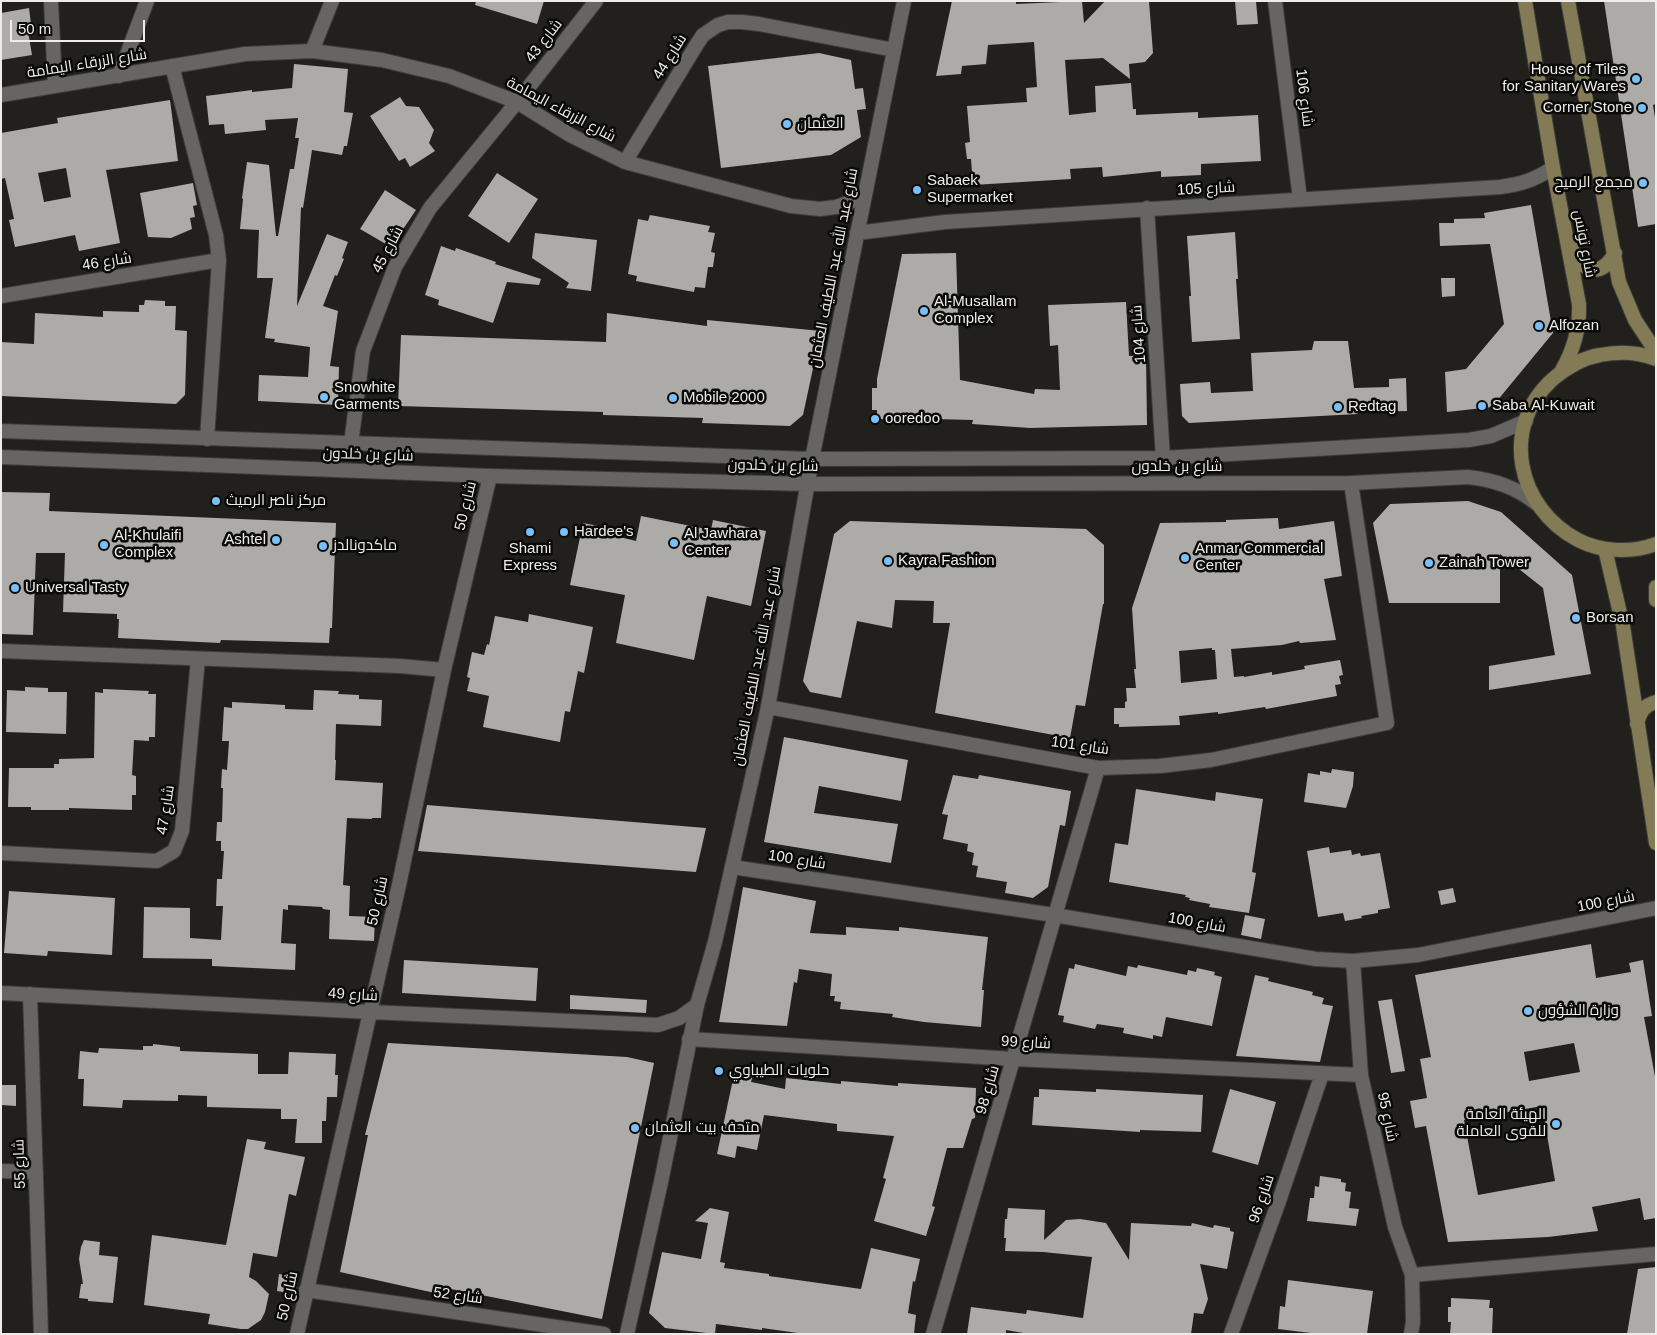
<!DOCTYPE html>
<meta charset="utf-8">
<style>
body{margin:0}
#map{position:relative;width:1657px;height:1335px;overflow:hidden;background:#21201c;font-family:Helvetica,sans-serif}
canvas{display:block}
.frame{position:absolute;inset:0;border:2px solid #edece9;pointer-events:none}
.scale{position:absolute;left:10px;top:20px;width:135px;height:22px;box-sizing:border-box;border:2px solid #edece9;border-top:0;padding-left:6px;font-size:15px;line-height:18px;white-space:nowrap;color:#edece9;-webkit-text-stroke:4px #0a0a08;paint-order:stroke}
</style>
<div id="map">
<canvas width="1657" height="1335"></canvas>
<div class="frame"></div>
<div class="scale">50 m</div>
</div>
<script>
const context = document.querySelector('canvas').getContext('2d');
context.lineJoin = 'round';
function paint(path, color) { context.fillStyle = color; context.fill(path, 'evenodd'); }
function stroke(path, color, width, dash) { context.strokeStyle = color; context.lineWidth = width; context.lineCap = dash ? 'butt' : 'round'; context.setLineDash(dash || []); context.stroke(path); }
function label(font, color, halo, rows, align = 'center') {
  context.font = font + ' Helvetica,Cairo,sans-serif'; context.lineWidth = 5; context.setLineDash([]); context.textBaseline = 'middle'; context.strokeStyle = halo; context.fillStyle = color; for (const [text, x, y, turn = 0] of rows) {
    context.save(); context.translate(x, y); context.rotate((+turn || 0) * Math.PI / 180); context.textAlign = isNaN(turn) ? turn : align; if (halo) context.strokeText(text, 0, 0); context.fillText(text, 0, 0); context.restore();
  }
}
paint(new Path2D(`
 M476,1H544L537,24L475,5Z
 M952,1H1016V4L1082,1L1084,23L1105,1H1149L1153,53L1145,62L1129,64L1130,79L1103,58L1065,60L1069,115L1096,112L1095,86L1131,83L1133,109H1136V115L1198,112V118L1258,115L1261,161L1201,164V175L1161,177V171L1103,177L1102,167L1070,169L1071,179L973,185L971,159H967L965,143L970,142L967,106L1027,102L1026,88L1037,87L1034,42L988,45L986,64L962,66L961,74L936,76Z
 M1235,1H1256L1258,24L1237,25Z
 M1604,1H1656V104L1653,105L1656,124V224L1638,227Z
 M29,8L31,24L27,25L32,55L1,60V13Z
 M819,53L851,60L855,89L863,88L866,109L857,110L861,137L831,155L721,168L708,66Z
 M294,64L348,69L344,112L353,113L347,146H344L342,155L312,150L303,208L301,207L297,306L327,234L348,242L342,258L344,259L337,276L335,275L323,306L338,311L330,366L339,367L338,405L258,401L259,375L308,377L310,347L274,342L275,339L265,338L273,278H257L259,230L240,229L243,199L242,198L247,162L269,165L276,236H278L290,169H294L299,138H295L298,118L265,120L266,130L225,134L224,124L209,125L206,96L252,90V92L292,88Z
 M400,97L406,106L419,107L434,130L429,143L435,151L410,167L405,158L399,161L370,116Z
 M170,100L178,161L106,170L120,243L79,251L75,235L15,247L9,220L14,219L5,178L1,179V133L58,123L57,118ZM66,168L71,197L44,202L38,173Z
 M497,173L538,199L509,243L468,216Z
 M193,183L197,205L193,206L195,217L190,218L192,229L171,238L148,237L140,193Z
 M385,190L416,210L391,247L360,229Z
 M1531,205L1553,333L1492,407L1447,412L1445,372L1466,369L1504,324L1490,244L1440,246L1439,223H1454V219L1485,218L1484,213Z
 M650,215L710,226L708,232L715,233L711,252L715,253L713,267H708L705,288L695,287L694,292L636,281L637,276L628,274L638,219L648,221Z
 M1235,232L1238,279H1236L1240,339L1192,342L1189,296H1191L1187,236Z
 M535,233L597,240L591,291L566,288L569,283L532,258Z
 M441,246L455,251L456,248L496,262L495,264L541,279L539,285L507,282L493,323L438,305L439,300L425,295Z
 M956,253L960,380L1034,394L1035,389L1060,390L1058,345L1050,346L1048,305L1126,302L1129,356L1146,355L1147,425L1030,428L972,424L973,420L934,419V421L877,419V410H872V388H877V379L902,254Z
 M1441,278H1455V296L1442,297Z
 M145,300L165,301V306H176L175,330L187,331L185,395L176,404L1,396V342L34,344L35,313L103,317V311L139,312V305H144Z
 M607,313L707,326V320L821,331L803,415L790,426L702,423L703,418L603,415V412L398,406L401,335L606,342Z
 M1314,341H1348L1354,388L1389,387V379L1406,378L1407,411L1358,412V414L1189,423L1182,416L1180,384L1210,382L1211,393L1253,391L1251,353L1312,350Z
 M1,492L50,493L49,511L336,523L332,628H330L329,643L221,640L220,643L118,638L119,619H117V614L63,612L65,553H36L33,635L1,634Z
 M1468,501L1501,512L1572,575L1591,674L1489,690V666L1555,655L1543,588L1500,554V603H1389L1373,523L1390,504Z
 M641,516L711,530L713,520L766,531L751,606L707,596L694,660L616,643L625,595L570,585L583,523L608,528L607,534L636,541Z
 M1278,518L1279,529L1334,521L1342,576L1324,579L1336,640L1300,643L1299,641L1282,645L1231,649L1234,677L1244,676V677L1272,672V675L1305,669L1304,666L1340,660L1343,675L1339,676L1341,684L1335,685L1337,696L1266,709L1265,707L1218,714V712L1179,716L1180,725L1119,727V724H1114V708H1125V702L1127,701L1126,688H1136L1134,669H1136L1132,608L1160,523L1226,522V520ZM1212,648V650H1215L1217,679L1181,683L1179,651Z
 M850,521L1086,529L1104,545V604H1103L1085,706L1076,705L1070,738L935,713L950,623H933L934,601L895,600L892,628L857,621L841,698L810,692L803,681L834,534Z
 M529,614L593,627L584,673L578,671L570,712L565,711L560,742L483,727L489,696L467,691L470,678L467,677L472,652L484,655L487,644L489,645L495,616L528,622Z
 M25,687L48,688V692H67L66,734L6,732L7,690L25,691Z
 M103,689L149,691L148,694H156L155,737H149V741L134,740L132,775L136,776V795H132V810L69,808V810H31V807H8L9,768H54V764H59V759L94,758L95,692L103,693Z
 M314,690L339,691L338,694L359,695V699L382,700L381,726L336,724L335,760H336L335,780L383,783L381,818H372V819L347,818L343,885L350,886L349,916L375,917L374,941L329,939L330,910L323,909L322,907L288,905V910L283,909L281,943L296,944L295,970L212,966V959L143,958L144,907L190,908V938L221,940L223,906H216L217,879H222L224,851H221V841H216L217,822H222L223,788H221L222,769L227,770L229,741H222L224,707L232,708V702L285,705V709L313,710Z
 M784,737L908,760L901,801L819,786L814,813L898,824L891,863L764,842Z
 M1332,769L1354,772L1353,786L1346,808L1304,802L1308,773L1320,775V771L1331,773Z
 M953,775L978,779L979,775L1071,791L1065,826L1060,825L1048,887L1033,898L1005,893L1007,882L976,877L978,866L972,865L974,853L967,851L968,844L943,839L948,815L942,814Z
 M1136,789L1215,801L1216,792L1263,799L1252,872L1256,873L1249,913L1209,907L1210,904L1189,900L1190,898L1185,897L1186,895L1109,882L1115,843L1128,845Z
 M427,805L706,828L696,872L418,851Z
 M1329,847L1330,853L1351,850L1352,855L1360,853L1361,856L1380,853L1390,908L1378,910V913L1361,916L1362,918L1345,921L1343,913L1318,917L1307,851Z
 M743,887L816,901L810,933L846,935V927L899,931V927L988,937L982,990H984L981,1027L924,1022L892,1017L893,1014L840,1009L841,1002L834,1001L835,996H830L832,974L799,969L797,983L794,982L787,1026L719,1022Z
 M1453,888L1456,902L1441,905L1438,891Z
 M9,891L115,898L112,955L48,951L47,956L4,953Z
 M1245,915L1265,919L1261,939L1241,935Z
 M1591,944L1596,978L1631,972L1629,963L1643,960L1652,1016L1644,1017L1656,1082V1218L1644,1220L1640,1198L1592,1207L1598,1231L1548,1237L1448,1242L1426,1126L1415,1128L1410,1101L1427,1098L1420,1059L1431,1057L1415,975ZM1574,1043L1580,1072L1529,1081L1524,1052ZM1542,1106L1555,1181L1478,1195L1464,1120Z
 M404,960L538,968L536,1001L402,993Z
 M1075,964L1126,976L1128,966L1137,968L1138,965L1187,975L1188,970L1196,972L1197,968L1215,972L1214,975L1222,977L1212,1026L1166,1017L1162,1037L1153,1035V1039L1123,1033L1124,1028L1097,1024L1095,1029L1063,1022L1064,1016L1058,1015L1069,968L1074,969Z
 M1255,975L1269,978L1268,981L1313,992L1312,995L1324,998L1322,1004L1333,1006L1320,1062L1236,1056Z
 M570,995L647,1000L646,1013L570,1009Z
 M1392,999L1405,1071L1391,1073L1378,1001Z
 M388,1043L627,1057L654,1063L602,1319L446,1288L444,1295L340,1272L368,1135H365Z
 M153,1044L180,1047V1051L258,1054V1074H288L289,1052L336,1054L335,1075H338L337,1097H327L326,1121H322V1143H295L297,1119H281V1109L207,1107V1096L178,1095V1101L123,1100L122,1108L83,1106L84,1079H78L80,1051L98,1053L99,1048L143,1050V1046H153Z
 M735,1070L753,1074L751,1082L785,1089L786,1078L841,1084V1081L898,1086V1083L976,1088L975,1118L972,1119L963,1148H947L932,1206L935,1207L926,1236L874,1221L886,1179L883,1178L894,1136L837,1131V1124L764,1115L757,1150L737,1146L735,1158L717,1154Z
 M1,1085H16V1106L1,1105Z
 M1039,1089L1096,1092V1089L1203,1095L1201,1132L1140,1130V1132L1032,1125L1034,1097H1039Z
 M1230,1089L1276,1102L1258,1165L1212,1152Z
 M247,1139L266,1142L264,1149L305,1157L296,1196L289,1194L277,1257L253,1253L249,1277L256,1281L269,1294L265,1312L261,1320L248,1329H241L208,1324L210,1314L144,1305L152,1235L226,1245Z
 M1320,1176L1341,1179V1182L1346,1183L1345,1191L1351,1192L1349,1208L1359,1209L1356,1226L1307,1221L1310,1198H1314L1315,1186L1319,1187Z
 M710,1208L729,1212L720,1262L725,1263L724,1268L769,1274V1276L861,1289L871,1248L920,1259L915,1282L913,1281L908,1313L916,1315L914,1334H805L762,1328V1330L716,1324L715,1334L665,1328L649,1313L662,1252L701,1259L708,1223L695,1221Z
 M1008,1208L1045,1210L1044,1240L1066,1220L1080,1219L1106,1223L1129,1260L1131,1223L1191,1226L1192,1223L1213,1228L1214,1225L1230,1228V1231L1234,1232L1227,1269L1200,1264L1208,1299L1203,1314L1194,1313L1191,1334H1029L1006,1330V1334H967L971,1307L1026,1314L1027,1310L1083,1318L1092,1257L1043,1252L1005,1251L1006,1238H1004L1005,1219H1007Z
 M84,1240L100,1242L99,1255L118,1257L113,1303L88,1301V1299L79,1298L81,1284H83L79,1259L81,1247Z
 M1656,1267V1334H1627L1638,1269Z
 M279,1274L298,1277L296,1294L277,1291Z
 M1288,1280L1373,1291L1367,1334H1319L1278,1329L1280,1306L1285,1307Z
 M1451,1298L1490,1300L1489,1308H1493L1492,1334H1450L1451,1322H1448V1307H1451Z`), '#adaba7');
const minor = new Path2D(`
 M51,1L55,85
 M1275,1L1300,199
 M312,51L332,1
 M172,66L216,235L219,260L207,439
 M119,76L147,1
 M1,95L245,54L312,51L382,60L449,76L517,102L570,135L625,162L791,206L820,209L836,207L848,203L865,194
 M625,162L697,44L703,35L718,25L728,22H742L759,24L894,50
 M1147,208L1163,458
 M857,233L945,222L1500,187C1522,184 1534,180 1553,168
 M1,296L219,260
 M351,444L363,351L395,267L430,208L517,102L596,1
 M1,651L400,666L444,670
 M768,707L1098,768L1160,766L1211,760L1387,723L1351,483
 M1,853L157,861L174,851L182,831L198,659
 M732,867L1054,915L1316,959L1353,961L1418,955L1656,908
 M1353,961L1361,1075L1395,1227L1412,1275L1413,1322L1411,1334
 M1,993L370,1012L658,1025L679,1018L697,1005
 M30,994L41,1334
 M689,1039L1014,1059L1361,1075
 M1,1171L36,1172
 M1412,1275L1656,1254
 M306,1290L604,1334
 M297,1334L399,885L444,670L490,476
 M933,1334L1098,768
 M1231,1334L1279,1201L1322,1074`);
const tertiary = new Path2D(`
 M1,431L812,459L1163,458L1469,440L1491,436L1526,421
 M1,457L490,476L807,484L1351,483L1468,477C1494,480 1516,487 1537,504
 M627,1334L661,1182L697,1005L715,942L768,707L812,459L904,1`);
const secondary = new Path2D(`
 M1525,1L1553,168L1579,304C1580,329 1574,349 1562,370
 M1568,1L1619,282L1635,320L1656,352
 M1571,247C1581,271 1600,280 1615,253
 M1656,359C1638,352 1619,351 1600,355C1582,358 1567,367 1553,379C1499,427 1517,508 1578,540C1601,552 1632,553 1656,544
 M1605,549L1623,626L1656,843
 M1656,587V600
 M1637,724C1640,712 1644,705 1656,702`);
stroke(minor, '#3c3c39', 16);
stroke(tertiary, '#3c3c39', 16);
stroke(secondary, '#3c3c39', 16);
stroke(minor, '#666561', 14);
stroke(tertiary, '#666561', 14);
stroke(secondary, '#837a56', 14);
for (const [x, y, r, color] of [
 [1636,79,5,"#79bff8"],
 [1642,108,5,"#79bff8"],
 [787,124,5,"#79bff8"],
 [1643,183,5,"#79bff8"],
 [917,190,5,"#79bff8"],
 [924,311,5,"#79bff8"],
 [1539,326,5,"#79bff8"],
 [324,397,5,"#79bff8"],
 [673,398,5,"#79bff8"],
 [1482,406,5,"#79bff8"],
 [1338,407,5,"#79bff8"],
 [875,419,5,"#79bff8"],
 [216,501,5,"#79bff8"],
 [530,532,5,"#79bff8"],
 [564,532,5,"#79bff8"],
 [276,540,5,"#79bff8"],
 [674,543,5,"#79bff8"],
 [104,545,5,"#79bff8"],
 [323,546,5,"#79bff8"],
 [1185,558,5,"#79bff8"],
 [888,561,5,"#79bff8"],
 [1429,563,5,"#79bff8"],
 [15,588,5,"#79bff8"],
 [1576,618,5,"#79bff8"],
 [1528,1011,5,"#79bff8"],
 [719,1071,5,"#79bff8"],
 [1556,1124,5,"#79bff8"],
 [635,1128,5,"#79bff8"]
]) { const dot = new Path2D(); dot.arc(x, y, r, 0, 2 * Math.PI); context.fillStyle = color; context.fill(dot); stroke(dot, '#0a0a08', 2); }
label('15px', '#edece9', '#0a0a08', [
 ["شارع 43",544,41,-52],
 ["شارع 44",670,57,-58],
 ["شارع الزرقاء اليمامة",87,64,-9],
 ["شارع 106",1304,98,83],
 ["شارع الزرقاء اليمامة",561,110,28],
 ["شارع 105",1206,189,-3],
 ["شارع تونس",1584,244,79],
 ["شارع 45",388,250,-62],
 ["شارع 46",107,262,-9],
 ["شارع عبد الله عبد اللطيف العثمان",834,268,-79],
 ["شارع 104",1139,334,-94],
 ["شارع بن خلدون",368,455,2],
 ["شارع بن خلدون",773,466,1],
 ["شارع بن خلدون",1177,467],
 ["شارع 50",466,506,-76],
 ["شارع عبد الله عبد اللطيف العثمان",757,666,-79],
 ["شارع 101",1080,746,8],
 ["شارع 47",166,810,-81],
 ["شارع 100",797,860,9],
 ["شارع 50",378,901,-77],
 ["شارع 100",1606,902,-11],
 ["شارع 100",1197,923,10],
 ["شارع 49",353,995,3],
 ["شارع 99",1026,1043,3],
 ["شارع 98",988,1090,-74],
 ["شارع 95",1387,1117,78],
 ["شارع 55",20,1164,-92],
 ["شارع 96",1262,1199,-71],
 ["شارع 50",288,1296,-77],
 ["شارع 52",458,1296,8]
]);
label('15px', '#edece9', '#0a0a08', [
 ["House of Tiles",1626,70,"right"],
 ["for Sanitary Wares",1626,87,"right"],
 ["Corner Stone",1632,108,"right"],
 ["العثمان",797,124],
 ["Sabaek",927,181],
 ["Supermarket",927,198],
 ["مجمع الرميح",1633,183,"right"],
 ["Al-Musallam",934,302],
 ["Complex",934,319],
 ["Alfozan",1549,326],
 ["Snowhite",334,388],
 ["Garments",334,405],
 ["Mobile 2000",683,398],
 ["Saba Al-Kuwait",1492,406],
 ["Redtag",1348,407],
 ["ooredoo",885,419],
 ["مركز ناصر الرميث",226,501],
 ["Hardee's",574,532],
 ["Al Jawhara",684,534],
 ["Center",684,551],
 ["Al-Khulaifi",114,536],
 ["Complex",114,553],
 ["Ashtel",266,540,"right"],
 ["ماكدونالدز",333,546],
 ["Shami",530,549,"center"],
 ["Express",530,566,"center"],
 ["Anmar Commercial",1195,549],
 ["Center",1195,566],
 ["Kayra Fashion",898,561],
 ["Zainah Tower",1439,563],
 ["Universal Tasty",25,588],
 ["Borsan",1586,618],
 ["وزارة الشؤون",1538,1011],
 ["حلويات الطيباوي",729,1071],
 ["الهيئة العامة",1546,1115,"right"],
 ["للقوى العاملة",1546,1132,"right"],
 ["متحف بيت العثمان",645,1128]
], 'left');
</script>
